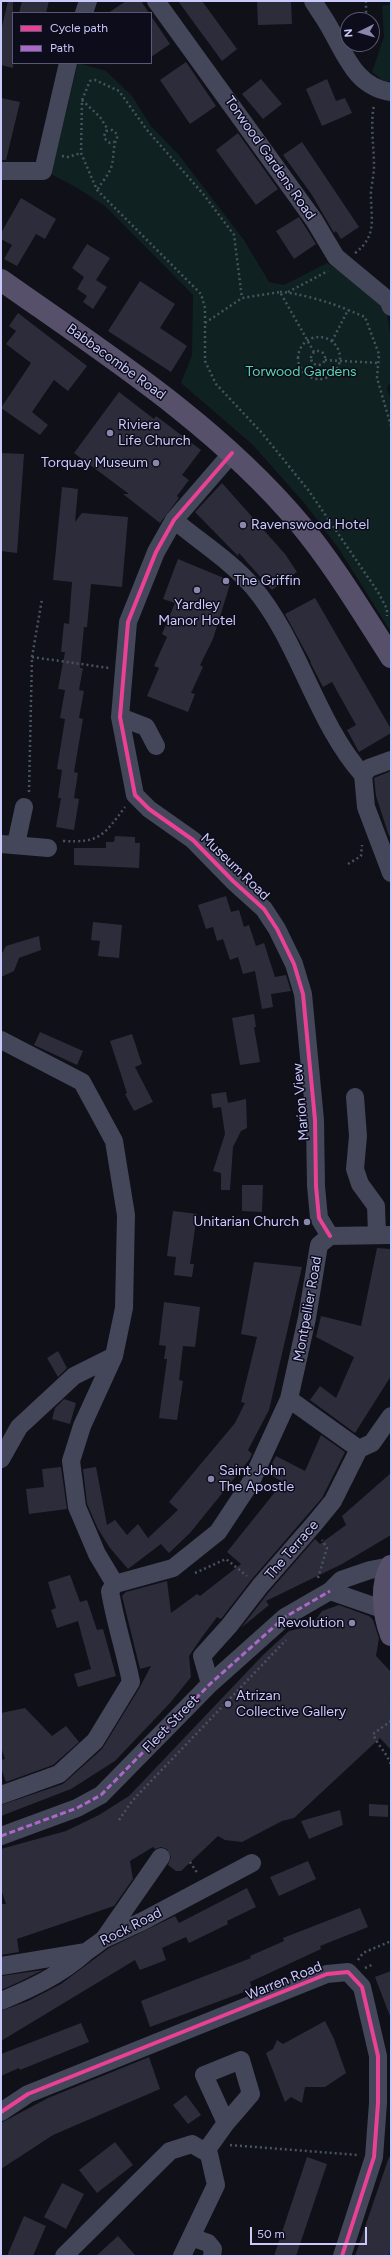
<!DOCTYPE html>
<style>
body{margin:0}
#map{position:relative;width:392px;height:2257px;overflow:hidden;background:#101018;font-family:Figtree,sans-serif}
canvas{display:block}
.frame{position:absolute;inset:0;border:2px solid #cac9fc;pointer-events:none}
.legend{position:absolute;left:12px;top:12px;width:140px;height:52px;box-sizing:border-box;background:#0d0c1b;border:1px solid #595875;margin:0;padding:5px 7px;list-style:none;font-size:12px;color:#cac9fc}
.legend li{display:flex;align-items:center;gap:8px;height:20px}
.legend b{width:20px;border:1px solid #595875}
.north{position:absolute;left:340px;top:12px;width:40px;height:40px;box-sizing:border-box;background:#0d0c1b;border:1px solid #595875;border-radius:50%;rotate:265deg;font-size:11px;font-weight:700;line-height:16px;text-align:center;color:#cac9fc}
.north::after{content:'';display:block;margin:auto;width:14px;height:18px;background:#8988ac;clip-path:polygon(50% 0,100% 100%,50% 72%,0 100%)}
.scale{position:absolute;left:250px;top:2227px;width:117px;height:18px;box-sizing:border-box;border:2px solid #cac9fc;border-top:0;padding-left:5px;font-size:12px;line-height:14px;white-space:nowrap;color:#cac9fc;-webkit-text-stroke:3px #0d0c1b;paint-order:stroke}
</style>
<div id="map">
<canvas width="392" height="2257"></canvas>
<div class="frame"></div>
<ul class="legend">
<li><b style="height:5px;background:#ea4096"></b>Cycle path</li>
<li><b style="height:5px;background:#ac68c9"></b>Path</li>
</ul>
<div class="north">N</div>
<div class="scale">50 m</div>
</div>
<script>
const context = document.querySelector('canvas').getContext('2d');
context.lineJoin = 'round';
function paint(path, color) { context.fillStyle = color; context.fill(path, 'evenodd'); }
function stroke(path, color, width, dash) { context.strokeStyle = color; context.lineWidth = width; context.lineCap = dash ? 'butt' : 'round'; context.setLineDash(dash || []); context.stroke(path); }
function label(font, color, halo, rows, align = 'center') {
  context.font = font + ' Figtree,sans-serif'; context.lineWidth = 3; context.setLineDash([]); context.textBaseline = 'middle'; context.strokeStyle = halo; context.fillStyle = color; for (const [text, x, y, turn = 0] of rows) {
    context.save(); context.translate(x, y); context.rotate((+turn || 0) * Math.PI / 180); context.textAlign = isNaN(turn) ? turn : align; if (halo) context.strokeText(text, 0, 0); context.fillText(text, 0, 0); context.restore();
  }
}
paint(new Path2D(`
 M391,4V81L385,82L372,72L384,37L382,6Z
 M78,63L106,71L132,96L151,126L179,155L244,240L269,282L284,285L327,263C340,271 378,296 385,308C392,329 391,358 391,381L387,388L391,401V632L339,549L306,505L253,445L181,383L192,355L193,295L105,206L79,189L51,174Z`), '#0f2221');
paint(new Path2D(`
 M8,1L13,2V68L1,65V31Z
 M22,1H49L46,13H19Z
 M126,1H141L149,13H108Z
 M178,1H202L237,49L222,61Z
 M257,1H291L292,24L258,25Z
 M151,16L170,44L151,57Z
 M186,62L216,106L190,124L160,80Z
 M261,79L282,104L263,119L242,94Z
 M327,79L336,101L345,98L352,113L322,126L306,89Z
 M1,98L20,102L6,160H1Z
 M238,133L278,189L256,205L216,150Z
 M302,142L359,227L341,239L336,231L334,233L312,195L283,155Z
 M21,198L56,219L45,239L36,234L17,266L4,259L12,245L1,239V233Z
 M299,217L316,244L294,259L276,231Z
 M87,244L110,258L96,280L107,287L93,309L83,302L87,296L77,289L84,277L72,268Z
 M140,281L175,304L160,328L187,346L171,372L108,331Z
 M18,313L87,366L68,391L54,380L32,412L48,425L40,435L1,408L31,363L6,344L16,331L9,326Z
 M119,392L154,419L156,416L201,450L182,475L189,480L177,496L179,498L160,523L123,494H129L74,453Z
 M1,453L24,454L17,553L1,551Z
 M222,483L285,554L297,572L272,590L239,553L238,556L195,512Z
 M62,487L78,489L75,522L82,513L128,517L122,587L91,584L87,627H84L80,668H83L79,690L84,691L79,718L83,719L74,772L78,773L74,798L79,799L74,830L56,827L61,798H58L62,770L57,769L65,719L60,718L65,690L58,689L65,652H61L64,623L69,624L72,582L53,580Z
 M178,559L231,581L213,639L200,665L203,667L191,693L195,694L188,712L147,696L159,668L154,666L167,637L162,634L175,603L163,599Z
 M315,598L391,729V733L359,752L347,730L356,725L332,682L323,687L310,662H311L285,614Z
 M391,771V835L389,836L376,796L374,778Z
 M115,836L135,837V843H140L139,868L74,865V848H106V842H114Z
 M226,896L231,912L239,910L244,927L249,925L256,946L264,943L275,977L286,975L291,991L271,994L273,1007L262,1009L255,971L243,974L238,957L230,960L223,939L217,941L213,927L206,929L198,905Z
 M93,922L122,925L119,958L98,956L100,941L91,940Z
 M39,936L41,950L19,958L14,971L1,977V955L6,946Z
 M254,1014L256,1027H254L260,1062L240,1065L232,1018Z
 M40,1032L83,1051L77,1065L34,1045Z
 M132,1034L142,1064L135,1067L153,1102L134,1111L125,1094L127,1093L110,1041Z
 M226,1092L228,1103L246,1099L247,1128L241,1131L233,1147L230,1190H221V1173L213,1171L225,1134L221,1107L213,1108L211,1094Z
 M242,1185H263L262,1212L242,1211Z
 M173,1211L197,1214L190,1264H194L192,1277L174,1275L176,1257L167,1256Z
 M377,1248L391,1249V1376L355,1433L310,1400L320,1386L336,1398L354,1357L316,1337L321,1316L361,1326Z
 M254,1262L302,1267L269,1410L248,1450L252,1454L249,1460L190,1533L169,1553L161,1544L128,1569L110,1548L98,1529L87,1504L83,1469L96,1467L107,1525L115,1520L127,1535L138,1524L148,1538L178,1510L169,1502L235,1423L245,1403L241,1402L257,1337L241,1334Z
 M164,1302L200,1307L195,1347L183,1346L179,1380L183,1381L177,1420L159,1418L167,1359H164L166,1346L159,1345Z
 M58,1351L67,1368L58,1377L47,1358Z
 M64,1399L76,1403L70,1424L52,1419L55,1408Z
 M321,1435L345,1452L322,1498L252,1579L221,1619L217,1617L202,1637L189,1656L191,1677L170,1703L115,1761L71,1789L1,1816V1805L63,1784L102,1749L140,1687L151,1666L140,1669L122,1596L126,1592L167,1581L171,1613L197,1594L200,1596L241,1564L227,1552L283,1482L267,1473L276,1456L305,1471Z
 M61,1467L67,1509L29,1514L26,1489L44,1487L42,1469Z
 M391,1473V1535L342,1564L266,1601L269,1605L241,1628L268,1593L315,1539L320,1544L346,1525L342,1516Z
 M70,1575L80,1602L87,1600L97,1630L103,1629L116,1676L78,1687L74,1674L91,1669L78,1621L57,1628L51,1610L56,1608L48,1582Z
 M339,1605L369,1616L373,1620L379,1638L376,1656L391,1672V1750L380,1738L294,1818L282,1821L242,1842L225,1840L218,1836L181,1871H176L168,1865L171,1857L167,1849L161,1847L155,1849L153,1847L130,1861L133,1879L114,1906L17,1939L19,1952L1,1955V1904H6L1,1889V1849L66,1831L99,1815L129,1796L263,1655L289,1631L311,1626L322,1611Z
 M25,1708L52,1736L66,1726L79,1742L53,1765L6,1782L1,1768V1760L5,1759L1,1747V1713Z
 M369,1804L388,1805V1817L369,1816Z
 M340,1810L343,1825L309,1839L301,1821Z
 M308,1861L316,1879L279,1896L270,1877Z
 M247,1888L256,1907L227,1921L228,1924L189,1943L186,1937L162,1948L166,1960L140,1970L135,1960L1,2041V2011L28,2001L61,1984L109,1948L175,1916L179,1923Z
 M360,1908L368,1927L320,1946L321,1949L250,1982L252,1989L150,2027L141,2001L251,1958L250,1956L284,1941L283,1938Z
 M43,1970L19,1982L1,1990V1976Z
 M391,1971V2016H390L375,1977Z
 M325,2021L334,2039L346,2073L325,2087H305L302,2103L291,2097L285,2102L266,2053L273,2049L277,2040L283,2044Z
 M81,2023L89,2042L20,2070L19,2068L1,2076V2054Z
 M149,2057L160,2089L53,2135L1,2169V2123L48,2098Z
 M186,2095L201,2115L188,2124L173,2105Z
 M115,2142L133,2165L97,2193L79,2170Z
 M307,2157L327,2164L296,2256H274Z
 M389,2157L391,2158V2248L389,2256H355Z
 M62,2183L84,2194L66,2229L44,2217Z
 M24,2216L46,2226L33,2256H7Z
 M118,2236L136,2256H96Z`), '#2d2c3a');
stroke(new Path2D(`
 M345,1729L391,1688`), '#2c2c3a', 18, [18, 9]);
stroke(new Path2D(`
 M359,20L366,12V1
 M82,100L100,117L108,130
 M62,156L68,157L81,153
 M98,189C101,183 107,177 110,170C115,160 112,146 117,138V134L112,130L106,131L104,136L106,140L110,143L114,142
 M355,253C379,235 370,216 371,191C372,183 374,174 374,166C374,145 370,126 374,105
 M280,292C295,292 333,303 348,310
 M288,292L328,271
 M205,323V308L201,294L97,190L81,153L82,100L90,81L95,80L119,91L147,130L204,195L234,235L242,298
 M298 358a21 21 0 1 1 42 0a21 21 0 1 1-42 0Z
 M332,341L348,310L365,317L379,354L377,378L391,426
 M311 358a7 7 0 1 1 14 0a7 7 0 1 1-14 0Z
 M314,352L280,292L242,298L205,323V361L216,384L262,433L309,491L378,592L387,609V616
 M325,360L379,363
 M32,657L109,668
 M29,792L32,657L42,599
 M63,841C100,843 103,836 125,807
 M348,864L361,856L362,845
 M195,1573L226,1559L247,1576
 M318,1578L327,1548L322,1540
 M391,1721L373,1734C378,1746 387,1753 391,1765
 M119,1820L132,1801L286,1640
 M190,1862L198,1874
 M358,1960L363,1953L391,1941
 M365,1968L374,1964
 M230,2145L358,2155`), '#46545f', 2.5, [2, 3]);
stroke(new Path2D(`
 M156,1L314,220L336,257L388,300L391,307
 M313,1C319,11 326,20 331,30C346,56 356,87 391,92
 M84,13L88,1
 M1,171H43L68,63
 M232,453L174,520L156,552L128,622L120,717L135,795L149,809L193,840L233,881L264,909L277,929L294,964L303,994L315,1120L316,1186L319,1218L330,1236
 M174,520C200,542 231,561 253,587C299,641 315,721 363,775
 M120,717L146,727L156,746
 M391,760L369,768L363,775L366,807L391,873
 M1,844L48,848
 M16,844L24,807
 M1,1040L82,1082L114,1141L126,1215L124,1308L114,1356L74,1376L19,1427L1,1459
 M355,1097L358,1136L355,1169L360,1184L376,1206L377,1234
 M114,1356L82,1426L71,1461L77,1507L97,1554L115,1584
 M289,1399L359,1449
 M115,1584L173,1568L218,1532L251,1482L289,1399L307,1318L319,1245L330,1236L391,1235
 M330,1591L385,1610
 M210,1684L202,1656L229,1626L260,1586L315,1523L333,1501L359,1449L372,1443L391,1416
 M1,1795L59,1774L95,1741L131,1682C125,1651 115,1622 110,1591L115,1584
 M1,1836L77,1808L101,1795L210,1684L285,1617L330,1591L341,1580L370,1570L391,1566
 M104,1939L161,1857
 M1,1966L86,1952L104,1939L143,1921L252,1863
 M1,2001C32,1988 60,1975 85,1953
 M1,2112L28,2094L327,1974L348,1972L362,1987L378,2056V2103L374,2157L342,2256
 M206,2151L226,2123L204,2075L241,2060L251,2094L226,2123
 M191,2237L208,2243L213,2249L212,2256
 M64,2256L170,2151L192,2144L209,2154L216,2185L182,2256`), '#444659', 18);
stroke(new Path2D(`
 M1,280C106,354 217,425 300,524C334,565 362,612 391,657
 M391,1566C380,1585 383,1614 391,1635`), '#57506a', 22);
stroke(new Path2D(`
 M1,1836L77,1808L101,1795L210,1684L285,1617L330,1591`), '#ac68c9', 3, [6, 3]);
stroke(new Path2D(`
 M232,453L174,520L156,552L128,622L120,717L135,795L149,809L193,840L233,881L264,909L277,929L294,964L303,994L315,1120L316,1186L319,1218L330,1236
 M1,2112L28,2094L327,1974L348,1972L362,1987L378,2056V2103L374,2157L342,2256`), '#ea4096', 4);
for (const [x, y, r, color] of [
 [110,433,4,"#8988ac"],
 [156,463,4,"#8988ac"],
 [243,525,4,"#8988ac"],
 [226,581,4,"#8988ac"],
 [197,590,4,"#8988ac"],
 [307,1222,4,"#8988ac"],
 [211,1479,4,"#8988ac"],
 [352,1623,4,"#8988ac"],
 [228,1704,4,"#8988ac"]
]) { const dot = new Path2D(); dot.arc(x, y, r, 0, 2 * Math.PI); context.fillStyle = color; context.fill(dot); stroke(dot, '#0d0c1b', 1.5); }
label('14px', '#cac9fc', '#0d0c1b', [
 ["Torwood Gardens Road",270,158,55],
 ["Babbacombe Road",116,362,36],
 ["Museum Road",235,867,44],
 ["Marion View",301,1102,-95],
 ["Montpellier Road",308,1309,-80],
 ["The Terrace",292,1550,-49],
 ["Fleet Street",171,1724,-46],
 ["Rock Road",131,1927,-27],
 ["Warren Road",284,1981,-22]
]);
label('14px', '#5ad7ac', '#0d0c1b', [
 ["Torwood Gardens",301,372]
]);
label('14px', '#cac9fc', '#0d0c1b', [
 ["Riviera",118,425],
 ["Life Church",118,441],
 ["Torquay Museum",148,463,"right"],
 ["Ravenswood Hotel",251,525],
 ["The Griffin",234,581],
 ["Yardley",197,605,"center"],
 ["Manor Hotel",197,621,"center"],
 ["Unitarian Church",299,1222,"right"],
 ["Saint John",219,1471],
 ["The Apostle",219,1487],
 ["Revolution",344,1623,"right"],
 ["Atrizan",236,1696],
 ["Collective Gallery",236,1712]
], 'left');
</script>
